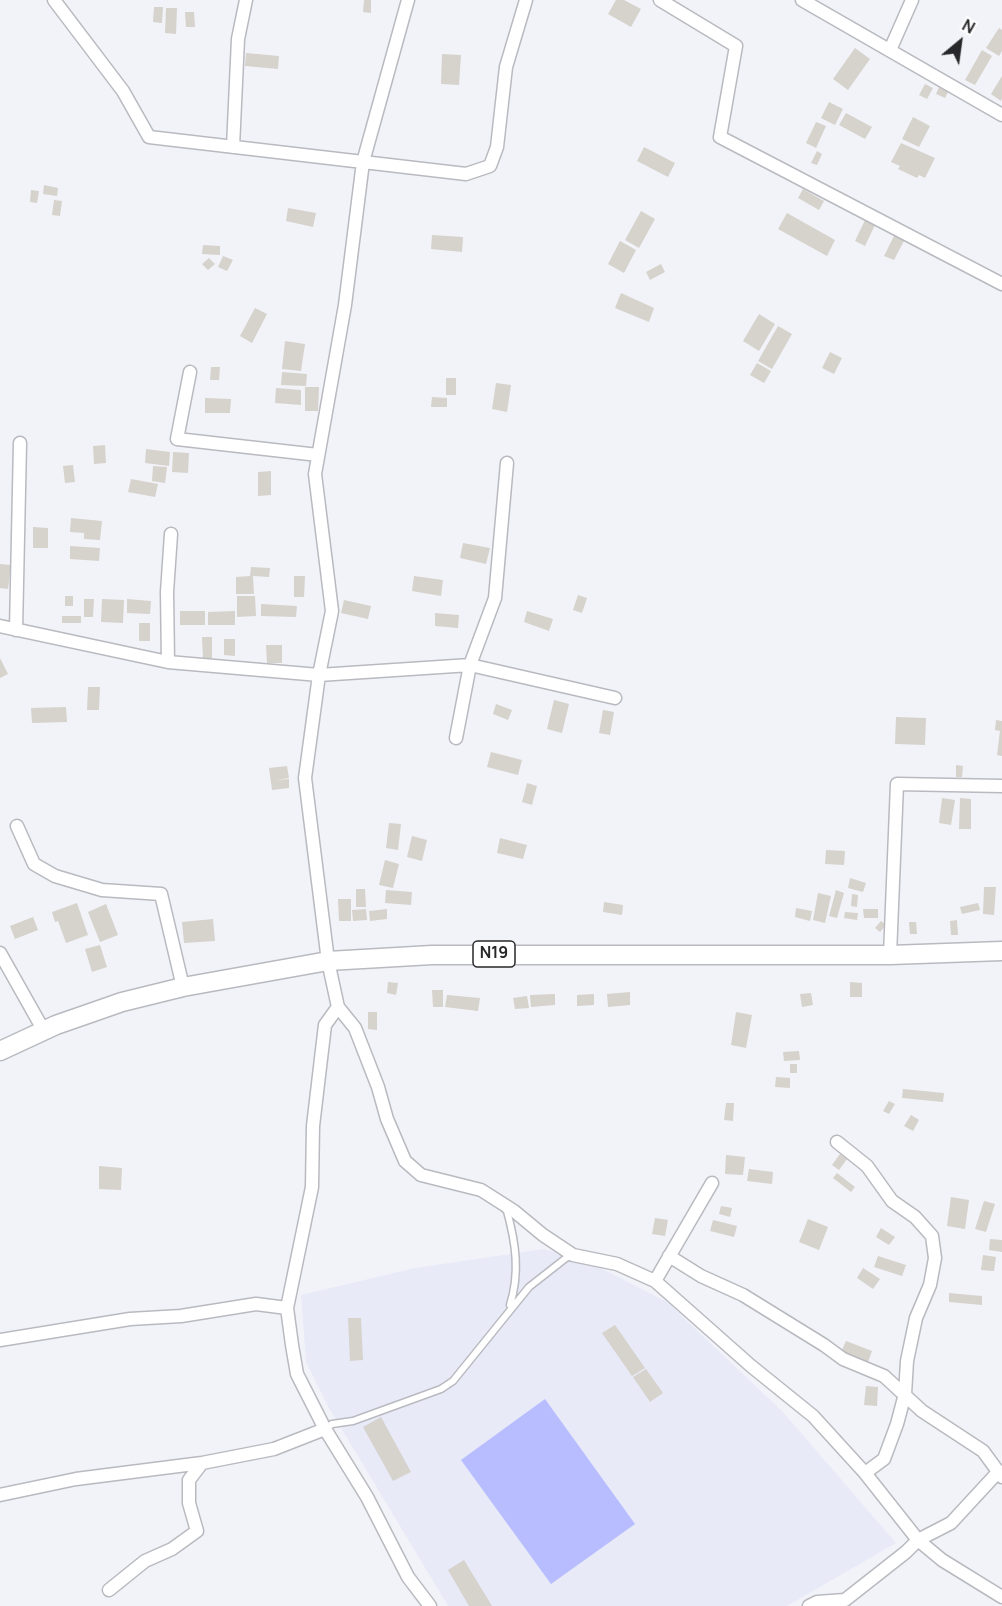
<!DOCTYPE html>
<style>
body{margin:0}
#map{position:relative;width:1002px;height:1606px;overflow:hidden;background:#f2f3f9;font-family:Manrope,sans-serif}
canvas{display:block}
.north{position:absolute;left:930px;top:12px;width:60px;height:60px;-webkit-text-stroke:4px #fff;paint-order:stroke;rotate:29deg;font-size:16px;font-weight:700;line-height:24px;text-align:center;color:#28282a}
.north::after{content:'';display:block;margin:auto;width:21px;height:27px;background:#28282a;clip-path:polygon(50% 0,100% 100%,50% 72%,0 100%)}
</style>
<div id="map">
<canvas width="1002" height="1606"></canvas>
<div class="north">N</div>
</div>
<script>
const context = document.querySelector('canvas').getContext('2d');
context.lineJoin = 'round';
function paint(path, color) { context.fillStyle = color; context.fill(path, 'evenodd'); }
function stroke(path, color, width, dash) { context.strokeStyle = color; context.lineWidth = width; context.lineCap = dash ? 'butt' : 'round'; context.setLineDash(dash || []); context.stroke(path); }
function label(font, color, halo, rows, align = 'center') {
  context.font = font + ' Manrope,sans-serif'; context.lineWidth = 4.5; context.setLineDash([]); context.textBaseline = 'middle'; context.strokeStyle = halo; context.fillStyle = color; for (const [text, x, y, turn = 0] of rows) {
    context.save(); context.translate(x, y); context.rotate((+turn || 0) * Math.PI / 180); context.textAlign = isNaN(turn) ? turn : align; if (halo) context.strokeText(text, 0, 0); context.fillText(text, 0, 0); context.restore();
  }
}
paint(new Path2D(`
 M544,1249L591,1263L667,1302L783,1412L896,1543L787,1606H448L329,1408L306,1362L301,1295L415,1268Z`), '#e8eaf8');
paint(new Path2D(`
 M545,1399L635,1524L551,1584L461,1460Z`), '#b7bdfe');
paint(new Path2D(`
 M364,0H371V13L363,12Z
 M616,0H624L641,9L631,27L608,14Z
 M154,7H163L162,23L153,22Z
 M166,8H177L176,34L165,33Z
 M185,12H194L195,27H186Z
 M999,28L1002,30V51L999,56L986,48Z
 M855,48L870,59L848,90L833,79Z
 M982,50L992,56L975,85L965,80Z
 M246,53L279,56L278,69L245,66Z
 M442,54L461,55L459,85L441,84Z
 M1002,76V98L1001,101L991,94Z
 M941,83L950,88L945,98L936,94Z
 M925,84L933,88L927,99L919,95Z
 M829,102L843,109L835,125L821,118Z
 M846,113L872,127L865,139L839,125Z
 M913,117L930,126L919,147L902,139Z
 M816,122L826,126L816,148L806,143Z
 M901,143L935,158L925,178L919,175L917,178L898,169L900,166L891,162Z
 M644,147L675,163L668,177L637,161Z
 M817,151L822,154L817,165L811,163Z
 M44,185L58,188L57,196L43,194Z
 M803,189L824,201L819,210L798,198Z
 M31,190L39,191L37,203L30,202Z
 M54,200L62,201L60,216L52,215Z
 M288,208L316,213L313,227L286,221Z
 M641,211L655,219L639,248L625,240Z
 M787,213L835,240L827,256L778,229Z
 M865,220L875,225L865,246L855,241Z
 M895,234L905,239L894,260L884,256Z
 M432,235L463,237L462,252L431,249Z
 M620,241L636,250L624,273L608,264Z
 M203,245L220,246V255L202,254Z
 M223,256L233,260L227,271L218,267Z
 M209,258L215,264L208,270L202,264Z
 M661,264L665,272L650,280L646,272Z
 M621,293L654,308L649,322L615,308Z
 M255,308L267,314L252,343L240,336Z
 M759,314L775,324L759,351L743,341Z
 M778,326L792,334L772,369L758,361Z
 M285,341L305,344L301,371L282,369Z
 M830,352L842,358L834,374L822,368Z
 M757,363L771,371L764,383L750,375Z
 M211,367H220L219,380H210Z
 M282,372L307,374L306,386L281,385Z
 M446,378H456V395H446Z
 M496,383L511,385L507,412L492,409Z
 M305,387H319L318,411H305Z
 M276,388L301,390V405L275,403Z
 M432,397L447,398V407H431Z
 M205,398L231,399L230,413H205Z
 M105,445L106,463L94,464L93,446Z
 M146,449L170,452L169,466L145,463Z
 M173,452L189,453L188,473L172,472Z
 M73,465L75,482L65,483L63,466Z
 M153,466L167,467L165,483L152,481Z
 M271,471V495L258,496V472Z
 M131,479L158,484L155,497L128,492Z
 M71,518L102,521L100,540L84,539V533L70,532Z
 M33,527L48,528V548H33Z
 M463,543L490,548L486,564L460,558Z
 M70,546L100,548L99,561L70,559Z
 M0,564L11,565L8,589L0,588Z
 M251,567L270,568L269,577L253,576L254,594H236V577L250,576Z
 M294,576H305L304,597H294Z
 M414,576L443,580L441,596L412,591Z
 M578,595L587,598L582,613L573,610Z
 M65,596H73V606H65Z
 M237,596H255L256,616L237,617Z
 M84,599H94L93,617H84Z
 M102,599L124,600L123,623L101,622Z
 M127,599L151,601L150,614L127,613Z
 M344,600L371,606L368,619L341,613Z
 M261,604L297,606L296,617L261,616Z
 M180,611H205V625H180Z
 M235,611V625H208V612Z
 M527,611L553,619L549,631L524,622Z
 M435,613L459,615L458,628L435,626Z
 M62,616H81V623H62Z
 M139,623H150V641H139Z
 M202,637H212V658H203Z
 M224,639H235V656L224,655Z
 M266,645H282V663H267Z
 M0,658L8,674L0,678Z
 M88,687H100L99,710H87Z
 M554,700L569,704L562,733L547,729Z
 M496,704L512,710L508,720L493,714Z
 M66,707L67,722L32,723L31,708Z
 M603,710L614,712L610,735L599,733Z
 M896,717L926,718L925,745L895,744Z
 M996,720L1002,721V756L997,755L1000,731L995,730Z
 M491,752L522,760L518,775L487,767Z
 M956,765L963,766L962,777H956Z
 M287,766L289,778L276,780L289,779V788L272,790L269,768Z
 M527,783L537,786L532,805L522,802Z
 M942,798L955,800L951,825L939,823Z
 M960,798L971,799V829H959Z
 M389,823L401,824L398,850L386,848Z
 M412,836L427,840L422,861L407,857Z
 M500,838L527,845L523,859L497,853Z
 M826,850L845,851L844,865L825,864Z
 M385,860L399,864L393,888L379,885Z
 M850,878L866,883L863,892L848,888Z
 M984,887H996L994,915L983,914Z
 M356,889H365L366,907H356Z
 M386,890L412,892L411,905L385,903Z
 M836,890L844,893L837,918L829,916Z
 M818,893L831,896L825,923L813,920Z
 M852,894L858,895L857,907L851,906Z
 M338,899H351V921H339Z
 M604,902L623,905L622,915L603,912Z
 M77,903L88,935L66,943L58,921L55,922L52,912Z
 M978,903L980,910L962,914L960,907Z
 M106,904L118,935L100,942L88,912Z
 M796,908L812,911L810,921L795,917Z
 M366,909L367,920L353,921L352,910Z
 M387,909V919L370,921L369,911Z
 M863,909H878V918H864Z
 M845,912L858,913L857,920L844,918Z
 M33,917L38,930L15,939L10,926Z
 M213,919L215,941L184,943L182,922Z
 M957,920L958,935H951L950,921Z
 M881,921L886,925L880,932L875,928Z
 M909,922H916L917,934H910Z
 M100,945L107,967L92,972L85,949Z
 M388,982L398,983L396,995L387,993Z
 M850,982L862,983V997H850Z
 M432,990H443V1007H433Z
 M630,992V1005L608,1007L607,994Z
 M811,993L813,1005L802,1007L800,994Z
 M555,994V1005L531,1007L530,995Z
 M594,994V1005L577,1006V995Z
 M447,995L480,998L478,1011L445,1007Z
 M527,996L529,1008L515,1009L513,998Z
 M368,1012H377V1030L368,1029Z
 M736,1012L752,1015L746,1048L731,1045Z
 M799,1051L800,1060L784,1061L783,1052Z
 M790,1064H797V1073H790Z
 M776,1077L790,1078V1088L775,1087Z
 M903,1089L944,1093L943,1102L902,1098Z
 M889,1101L895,1104L889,1114L883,1111Z
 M726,1103H734L733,1121L724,1120Z
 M911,1115L919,1120L913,1131L904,1126Z
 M840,1154L847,1159L839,1170L832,1165Z
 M726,1155L745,1157L743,1175L725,1174Z
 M99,1166L122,1168L121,1190L99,1189Z
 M749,1169L773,1172L772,1184L747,1181Z
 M837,1173L855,1187L851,1192L833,1178Z
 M951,1197L969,1200L965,1229L947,1226Z
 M984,1201L995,1204L986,1232L975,1229Z
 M721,1206L732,1208L730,1217L719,1214Z
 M655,1218L668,1220L665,1236L652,1234Z
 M808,1219L828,1227L819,1250L799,1242Z
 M713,1220L737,1226L734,1237L710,1231Z
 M881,1228L895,1237L889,1245L876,1237Z
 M990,1239L1002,1240V1252L989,1250Z
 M983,1255L996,1257L994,1271L981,1270Z
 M878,1256L906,1265L902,1276L874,1267Z
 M863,1268L880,1279L873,1289L857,1278Z
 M949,1293L982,1296V1305L949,1302Z
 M348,1318H361L363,1360L350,1361Z
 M615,1325L645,1368L632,1376L602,1333Z
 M846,1341L872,1351L868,1362L841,1352Z
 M646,1369L663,1393L650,1402L633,1377Z
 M866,1386L878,1387L877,1406L864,1405Z
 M381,1417L411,1472L393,1481L363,1427Z
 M464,1560L492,1606H469L448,1570Z`), '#d6d2cc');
const service = new Path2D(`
 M504,1208L507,1211C516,1244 520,1273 510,1305
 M325,1429L332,1424L353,1421L441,1389L453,1381L529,1287L566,1258L573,1255`);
const minor = new Path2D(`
 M54,0L123,91L149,137L466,174L490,166L497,147L506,67L526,0
 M408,0L363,162L345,305L315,474L332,611L319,675L305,778L328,961L338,1007L355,1028L378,1087L387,1119L405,1161L421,1175L481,1190L514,1211L543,1235L573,1255L617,1264L655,1281L751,1366L813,1416L865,1473L918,1540L942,1560L1002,1597
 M660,0L736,46L720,137L1002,284
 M802,0L1002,115
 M890,50L912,0
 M233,147L238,39L246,0
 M190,372L177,439L318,455
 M0,626L168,662L319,675L470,665L615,698
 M16,630L20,443
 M168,662L167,592L171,534
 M456,738L470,665L495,598L507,463
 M17,826L34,864L55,876L102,890L161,894L183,987
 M0,953L44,1031
 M890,955L897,784L1002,786
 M338,1007L325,1025L313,1126L312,1187L287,1308L292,1345L297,1374L325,1429L367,1497L408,1577L430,1606
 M837,1142L867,1166L892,1201L915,1217L932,1236L935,1258L930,1285L916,1318L907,1361L905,1394L897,1424L884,1459L865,1473
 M669,1256L701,1276L743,1295L824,1345L843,1359L884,1376L922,1411L983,1451L1002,1477
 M655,1281L712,1183
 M0,1340L130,1319L181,1316L256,1304L287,1308
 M0,1495L76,1479L202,1463L274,1449L325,1429
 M109,1590L145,1561L172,1549L197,1531L189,1503V1480L202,1463
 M809,1606L817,1602L845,1600L906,1552L918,1540L951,1523L999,1471`);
const primary = new Path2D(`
 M0,1051L56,1025L122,1002L183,987L328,961L432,955H890L1002,951`);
stroke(service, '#b9bac0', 9);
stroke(minor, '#b9bac0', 15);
stroke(primary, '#b9bac0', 21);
stroke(service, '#fff', 6);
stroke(minor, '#fff', 12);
stroke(primary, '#fff', 18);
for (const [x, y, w] of [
 [494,954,42]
]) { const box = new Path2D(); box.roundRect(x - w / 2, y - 13, w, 26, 4.5); context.fillStyle = '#fff'; context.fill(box); stroke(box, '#28282a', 1.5); }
label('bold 16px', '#28282a', null, [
 ["N19",494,954]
]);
</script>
